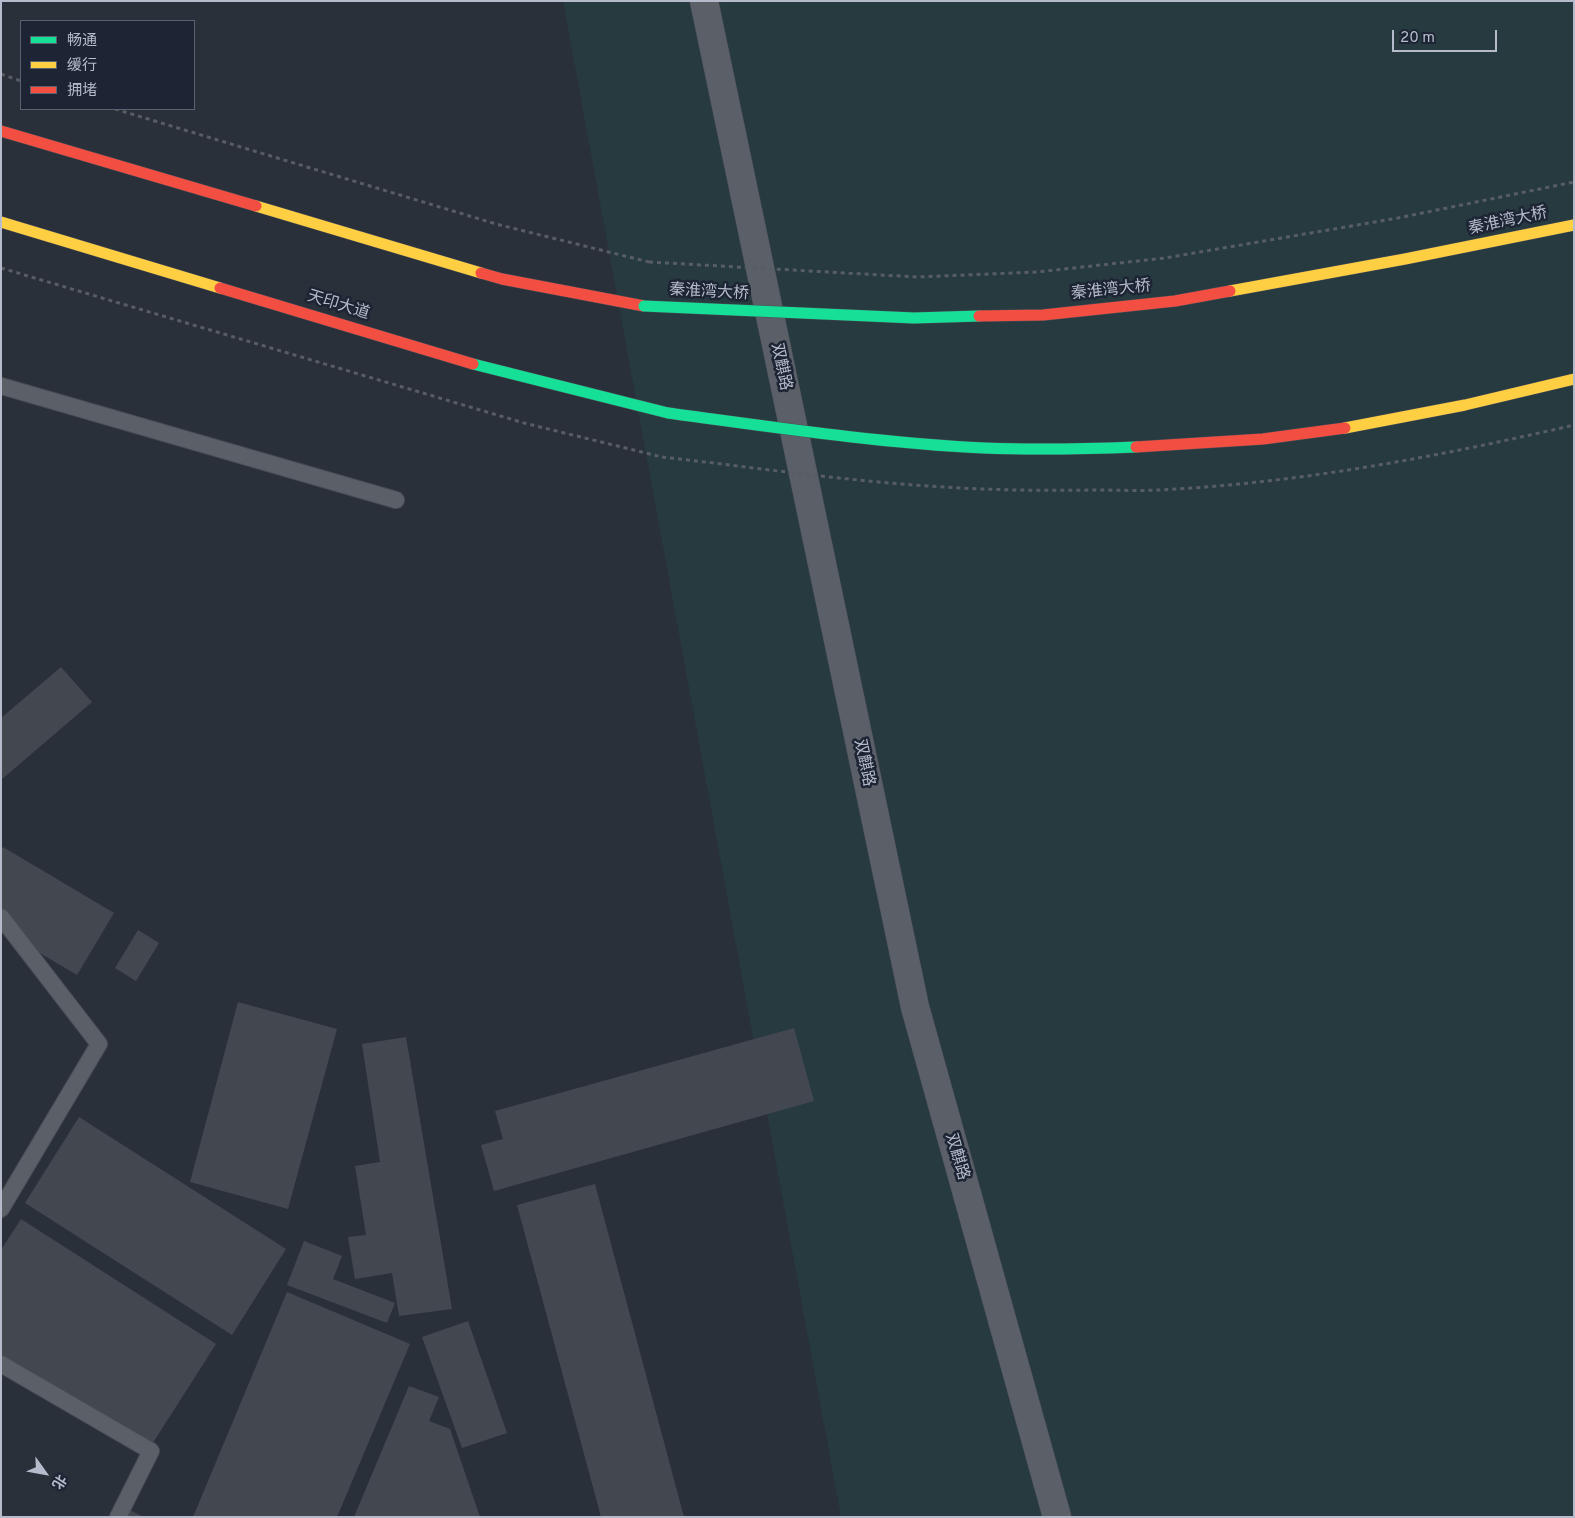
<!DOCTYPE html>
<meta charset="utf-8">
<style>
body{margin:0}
#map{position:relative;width:1575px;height:1518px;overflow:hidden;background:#2a303a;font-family:Overpass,"Noto Sans SC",sans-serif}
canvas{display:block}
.frame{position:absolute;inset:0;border:2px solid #b5bbca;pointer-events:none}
.legend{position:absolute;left:20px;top:20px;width:175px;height:90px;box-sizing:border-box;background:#1d2535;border:1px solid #5a6171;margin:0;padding:6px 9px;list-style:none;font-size:15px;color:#b5bbca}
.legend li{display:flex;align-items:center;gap:10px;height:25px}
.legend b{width:25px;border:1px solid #5a6171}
.north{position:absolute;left:20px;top:1448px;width:50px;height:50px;-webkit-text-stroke:4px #1d2535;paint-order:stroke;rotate:122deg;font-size:14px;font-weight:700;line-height:20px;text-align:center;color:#b5bbca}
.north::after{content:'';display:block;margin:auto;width:18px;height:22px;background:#b5bbca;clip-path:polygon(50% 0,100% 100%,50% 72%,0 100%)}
.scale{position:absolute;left:1392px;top:30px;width:105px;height:22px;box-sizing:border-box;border:2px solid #b5bbca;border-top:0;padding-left:6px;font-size:15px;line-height:18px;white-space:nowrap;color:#b5bbca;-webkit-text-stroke:4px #1d2535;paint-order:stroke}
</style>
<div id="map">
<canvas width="1575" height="1518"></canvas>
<div class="frame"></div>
<ul class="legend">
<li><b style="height:6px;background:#16e098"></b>畅通</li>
<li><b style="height:6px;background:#ffcf43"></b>缓行</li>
<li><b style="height:6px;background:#f24e42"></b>拥堵</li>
</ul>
<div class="north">北</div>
<div class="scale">20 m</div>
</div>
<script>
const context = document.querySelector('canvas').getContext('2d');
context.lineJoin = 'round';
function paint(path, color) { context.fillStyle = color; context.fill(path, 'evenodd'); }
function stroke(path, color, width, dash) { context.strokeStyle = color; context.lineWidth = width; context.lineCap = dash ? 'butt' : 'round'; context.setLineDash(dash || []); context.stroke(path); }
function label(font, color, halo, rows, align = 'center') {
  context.font = font + ' Overpass,"Noto Sans SC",sans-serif'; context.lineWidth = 5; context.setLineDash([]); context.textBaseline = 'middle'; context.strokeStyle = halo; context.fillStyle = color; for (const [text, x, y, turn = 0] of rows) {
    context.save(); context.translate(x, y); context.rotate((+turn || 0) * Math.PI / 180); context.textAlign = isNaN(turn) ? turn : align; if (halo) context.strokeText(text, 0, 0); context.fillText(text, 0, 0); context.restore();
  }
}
paint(new Path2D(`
 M563,1H1574V1517H841Z`), '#273a40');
paint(new Path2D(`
 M61,667L92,702L1,780V718Z
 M3,847L114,913L77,975L1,930V849Z
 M138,930L159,943L136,981L115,968Z
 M238,1002L337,1029L288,1209L190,1182Z
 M794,1028L814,1101L494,1191L481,1145L503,1139L495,1111Z
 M406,1037L452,1309L399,1316L392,1273L355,1279L348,1237L366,1235L355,1166L380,1162L362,1044Z
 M79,1117L286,1249L232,1335L25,1203Z
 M595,1184L684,1517H601L517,1205Z
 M21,1219L216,1344L149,1449L1,1355V1250Z
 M304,1241L342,1256L333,1279L395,1303L387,1323L287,1285Z
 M287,1292L410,1344L337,1517H193Z
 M468,1321L507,1433L462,1448L422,1337Z
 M409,1386L439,1397L429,1421L450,1429L480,1517H354Z
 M125,1508L144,1517H121Z`), '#434850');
const lane = new Path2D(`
 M1,386L396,500
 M1,917L99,1044L1,1209
 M1,1364L151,1451L118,1517`);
const street = new Path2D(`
 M704,1L915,1007L1057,1517`);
const fast = new Path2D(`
 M473,364L668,413`);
const slow = new Path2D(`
 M256,206L481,273
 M1,222L220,288`);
const jam = new Path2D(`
 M1,131L256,206
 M481,273L502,279L644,306
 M220,288L473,364`);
stroke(lane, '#484c54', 18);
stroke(street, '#484c54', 29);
stroke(fast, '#484d56', 12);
stroke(slow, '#484d56', 12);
stroke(jam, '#484d56', 12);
stroke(new Path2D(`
 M1,74L21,81
 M115,109L496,224L649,262
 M1,268L524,423L662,457`), '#585d64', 3, [4, 4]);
stroke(lane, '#5b5f67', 16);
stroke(street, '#5b5f67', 28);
stroke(fast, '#16e098', 11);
stroke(slow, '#ffcf43', 11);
stroke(jam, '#f24e42', 11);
const fastBridge = new Path2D(`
 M644,306L914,318L979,316
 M668,413C773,427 878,443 984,448C1035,450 1085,449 1136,447`);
const slowBridge = new Path2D(`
 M1230,291L1405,259L1574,225
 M1345,428L1465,405L1574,379`);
const jamBridge = new Path2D(`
 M979,316L1043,315L1175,301L1230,291
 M1136,447L1263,439L1345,428`);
stroke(fastBridge, '#484d56', 12, []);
stroke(slowBridge, '#484d56', 12, []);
stroke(jamBridge, '#484d56', 12, []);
stroke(new Path2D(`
 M649,262L917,277L1037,272L1165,258L1398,218L1574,182
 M662,457C751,467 839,480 928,486C984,490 1039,491 1094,490C1116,490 1138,491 1159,490C1299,483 1437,457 1574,425`), '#585d64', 3, [4, 4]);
stroke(fastBridge, '#16e098', 11);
stroke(slowBridge, '#ffcf43', 11);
stroke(jamBridge, '#f24e42', 11);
label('16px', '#b5bbca', '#1d2535', [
 ["秦淮湾大桥",1508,222,-12],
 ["秦淮湾大桥",1111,291,-6],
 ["秦淮湾大桥",709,293,3],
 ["天印大道",338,306,17],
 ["双麒路",780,367,78],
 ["双麒路",863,763,78],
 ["双麒路",956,1157,74]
]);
</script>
